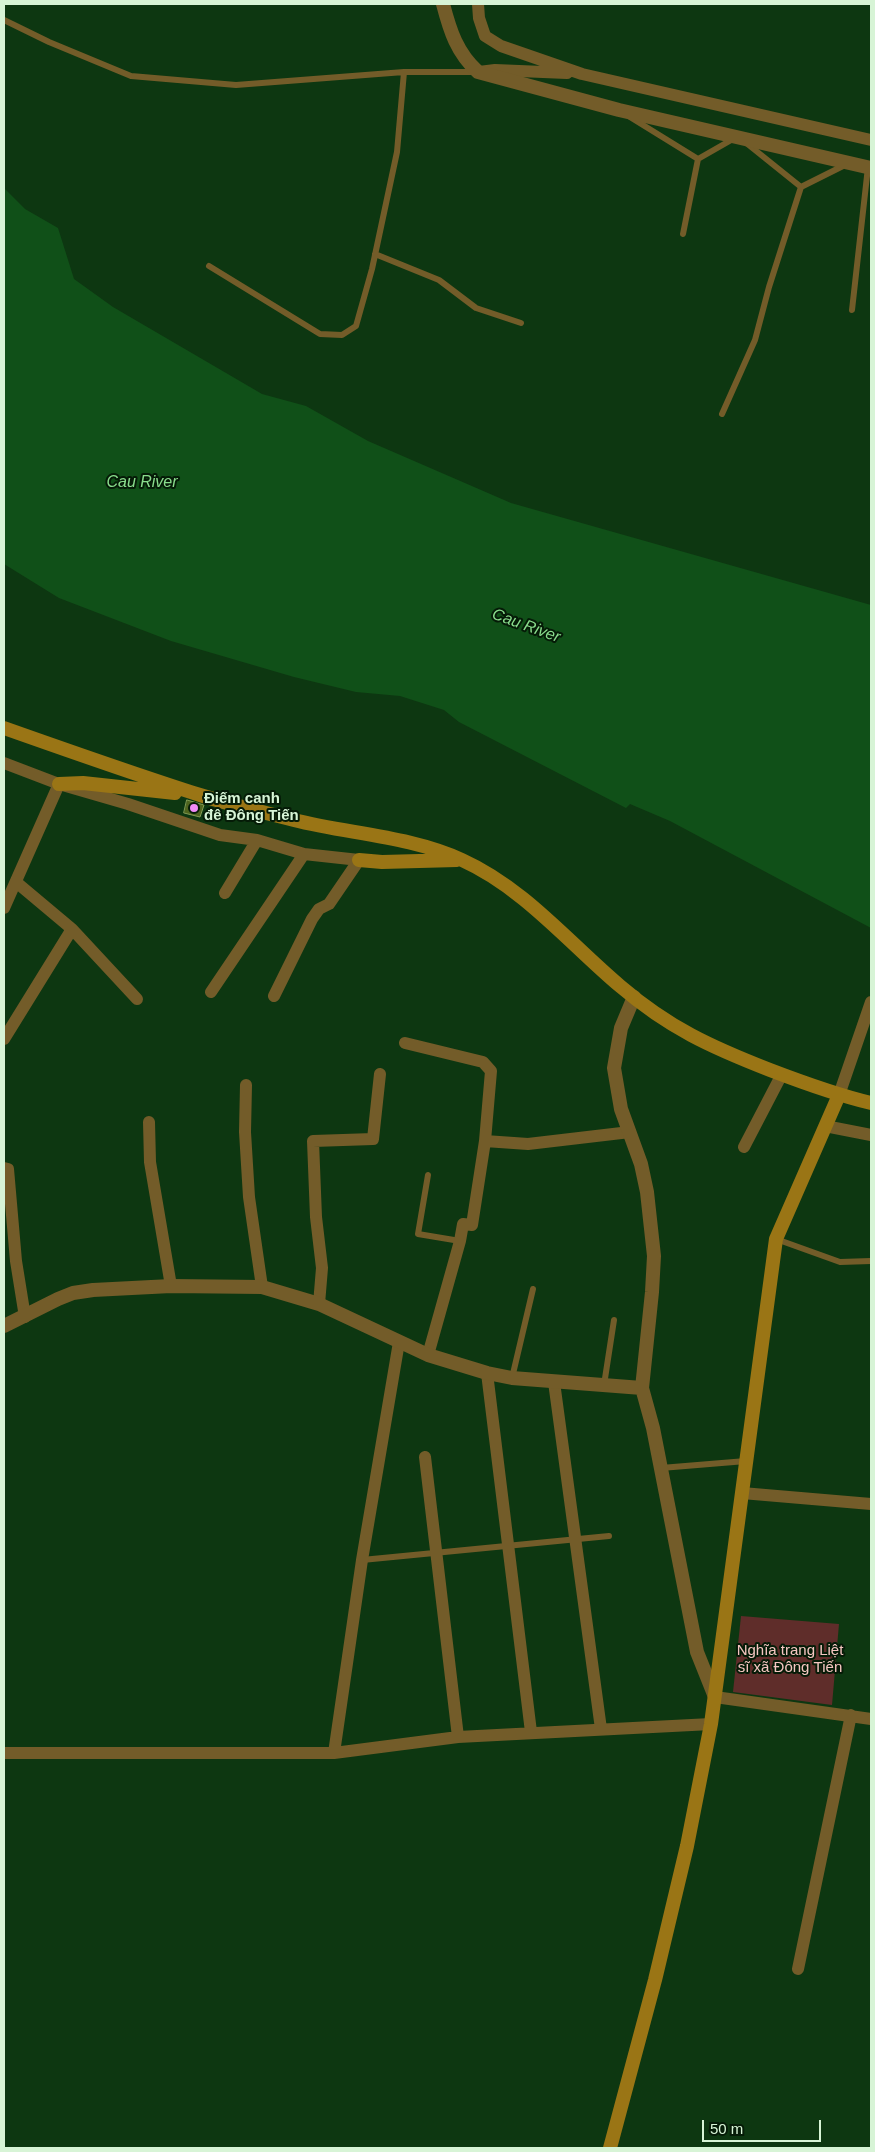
<!DOCTYPE html>
<meta charset="utf-8">
<style>
body{margin:0}
#map{position:relative;width:875px;height:2152px;overflow:hidden;background:#0d3711;font-family:Helvetica,sans-serif}
canvas{display:block}
.frame{position:absolute;inset:0;border:5px solid #d7f4d6;pointer-events:none}
.scale{position:absolute;left:702px;top:2120px;width:119px;height:22px;box-sizing:border-box;border:2px solid #d7f4d6;border-top:0;padding-left:6px;font-size:15px;line-height:18px;white-space:nowrap;color:#d7f4d6;-webkit-text-stroke:4px #051b07;paint-order:stroke}
</style>
<div id="map">
<canvas width="875" height="2152"></canvas>
<div class="frame"></div>
<div class="scale">50 m</div>
</div>
<script>
const context = document.querySelector('canvas').getContext('2d');
context.lineJoin = 'round';
function paint(path, color) { context.fillStyle = color; context.fill(path, 'evenodd'); }
function stroke(path, color, width, dash) { context.strokeStyle = color; context.lineWidth = width; context.lineCap = dash ? 'butt' : 'round'; context.setLineDash(dash || []); context.stroke(path); }
function label(font, color, halo, rows, align = 'center') {
  context.font = font + ' Helvetica,sans-serif'; context.lineWidth = 4; context.setLineDash([]); context.textBaseline = 'middle'; context.strokeStyle = halo; context.fillStyle = color; for (const [text, x, y, turn = 0] of rows) {
    context.save(); context.translate(x, y); context.rotate((+turn || 0) * Math.PI / 180); context.textAlign = isNaN(turn) ? turn : align; if (halo) context.strokeText(text, 0, 0); context.fillText(text, 0, 0); context.restore();
  }
}
paint(new Path2D(`
 M741,1616L839,1624L832,1705L733,1692Z`), '#5f2d2a');
paint(new Path2D(`
 M4,188L25,209L58,228L74,279L113,307L262,394L306,406L368,441L511,503L871,605V928L670,821L630,804L626,808L459,722L444,710L400,696L356,692L294,677L171,641L59,598L4,564Z`), '#105018');
const building = new Path2D(`
 M187,800L204,805L200,817L184,813Z`);
paint(building, '#4e641e');
stroke(building, '#829a54', 1);
stroke(new Path2D(`
 M4,20L49,42L131,76L236,85L404,72H477
 M630,117L698,159L733,139
 M745,142L801,187L847,164
 M683,234L698,159
 M375,254L439,280L476,308L521,323
 M209,266L320,334L342,335L356,326L372,269L397,152L404,72
 M852,310L868,167
 M722,414L755,340L769,287L801,187
 M428,1175L418,1234L460,1241
 M776,1239L840,1262L871,1261
 M512,1378L533,1289
 M604,1385L614,1320
 M661,1468L746,1461
 M362,1560L609,1536`), '#735c29', 6);
stroke(new Path2D(`
 M478,4L479,18L485,36L501,46L582,74L871,140
 M479,72L495,70L567,73
 M4,763L59,784L128,804L220,835L257,840L304,854L359,860L329,904L319,909L312,919L274,996
 M16,882L72,929L137,999
 M225,893L257,840
 M4,908L59,784
 M211,992L304,854
 M4,1039L72,929
 M405,1043L483,1062L491,1071L485,1141L472,1225L463,1224L460,1241L428,1355
 M246,1085L245,1132L249,1197L262,1287
 M839,1095L871,1002
 M149,1122L150,1162L171,1286
 M825,1126L871,1135
 M485,1141L528,1144L630,1132
 M744,1147L782,1074
 M4,1168L8,1169L16,1261L25,1317
 M319,1304L322,1268L316,1217L313,1141L373,1139L380,1074
 M487,1373L531,1732
 M554,1382L601,1729
 M425,1457L458,1737
 M742,1493L871,1504
 M715,1697L871,1719
 M4,1753H334L458,1737L711,1724
 M334,1753L362,1560L399,1342
 M798,1969L851,1715`), '#735c29', 12);
stroke(new Path2D(`
 M443,4C450,31 457,53 478,72L619,110L871,168
 M634,997L621,1028L614,1068L621,1109L641,1164L647,1192L654,1256L652,1292L642,1388L653,1428L697,1652L715,1697
 M4,1326L58,1299L73,1293L93,1290L171,1286L262,1287L319,1304L428,1355L487,1373L512,1378L642,1388`), '#735c29', 14);
stroke(new Path2D(`
 M4,728C69,751 134,774 200,795C231,805 263,812 294,820C349,834 410,836 462,860C524,888 569,943 620,986C669,1028 711,1047 770,1070C804,1083 837,1095 871,1103
 M59,784L83,783L175,793
 M359,860L382,862L457,860
 M610,2148L655,1980L687,1846L711,1724L776,1239L839,1095`), '#9a7515', 14);
for (const [x, y, r, color] of [
 [194,808,5,"#ef8bf6"]
]) { const dot = new Path2D(); dot.arc(x, y, r, 0, 2 * Math.PI); context.fillStyle = color; context.fill(dot); stroke(dot, '#051b07', 2); }
label('bold 15px', '#d7f4d6', '#051b07', [
 ["Điếm canh",204,799],
 ["đê Đông Tiến",204,816]
], 'left');
label('15px', '#f5c6c1', '#051b07', [
 ["Nghĩa trang Liệt",790,1651],
 ["sĩ xã Đông Tiến",790,1668]
]);
label('italic 16px', '#89dc8c', '#051b07', [
 ["Cau River",142,483],
 ["Cau River",526,626,20]
]);
</script>
